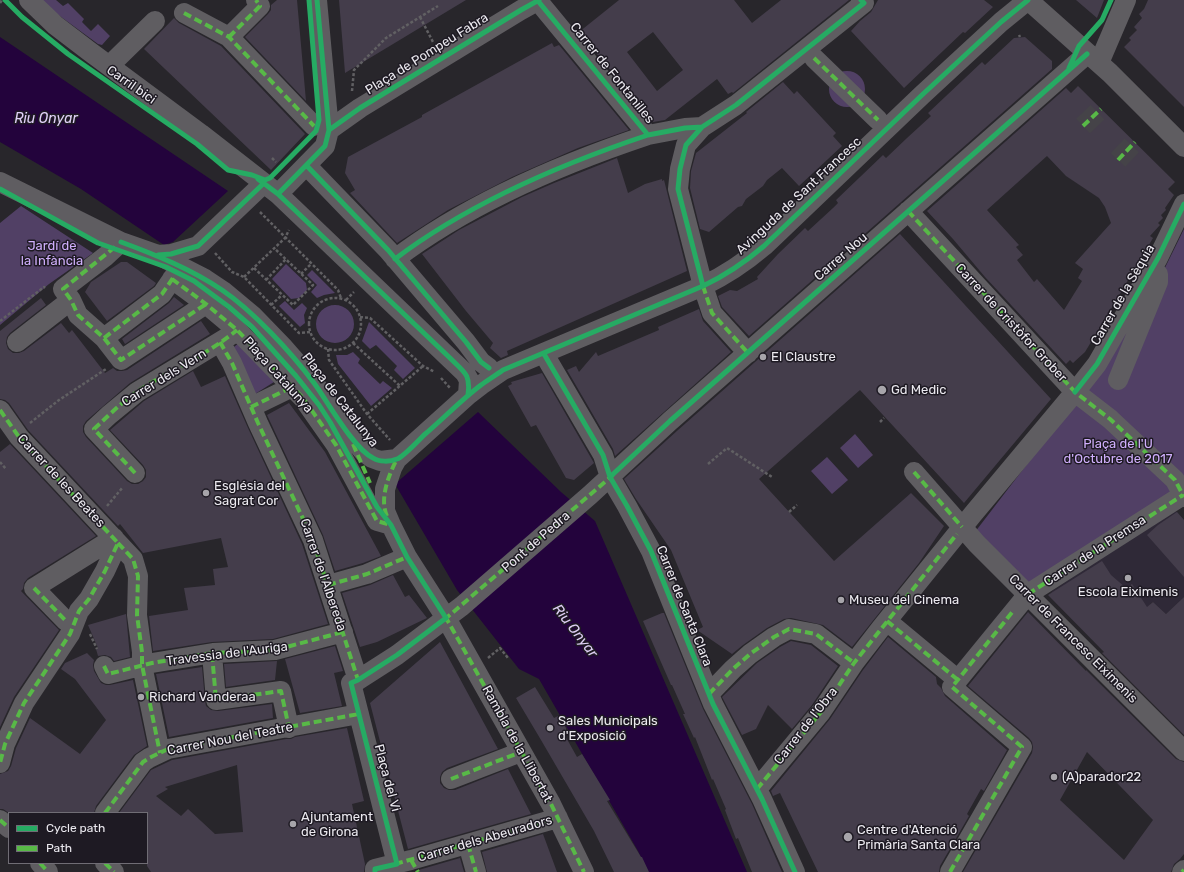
<!DOCTYPE html>
<meta charset="utf-8">
<style>
body{margin:0}
#map{position:relative;width:1184px;height:872px;overflow:hidden;background:#28262b;font-family:Rubik,sans-serif}
canvas{display:block}
.legend{position:absolute;left:8px;top:812px;width:140px;height:52px;box-sizing:border-box;background:#1e1a23;border:1px solid #706d75;margin:0;padding:5px 7px;list-style:none;font-size:12px;color:#ebe9ef}
.legend li{display:flex;align-items:center;gap:8px;height:20px}
.legend b{width:20px;border:1px solid #706d75}
</style>
<div id="map">
<canvas width="1184" height="872"></canvas>
<ul class="legend">
<li><b style="height:5px;background:#26ab63"></b>Cycle path</li>
<li><b style="height:5px;background:#58b947"></b>Path</li>
</ul>
</div>
<script>
const context = document.querySelector('canvas').getContext('2d');
context.lineJoin = 'round';
function paint(path, color) { context.fillStyle = color; context.fill(path, 'evenodd'); }
function stroke(path, color, width, dash) { context.strokeStyle = color; context.lineWidth = width; context.lineCap = dash ? 'butt' : 'round'; context.setLineDash(dash || []); context.stroke(path); }
function label(font, color, halo, rows, align = 'center') {
  context.font = font + ' Rubik,sans-serif'; context.lineWidth = 3; context.setLineDash([]); context.textBaseline = 'middle'; context.strokeStyle = halo; context.fillStyle = color; for (const [text, x, y, turn = 0] of rows) {
    context.save(); context.translate(x, y); context.rotate((+turn || 0) * Math.PI / 180); context.textAlign = isNaN(turn) ? turn : align; if (halo) context.strokeText(text, 0, 0); context.fillText(text, 0, 0); context.restore();
  }
}
paint(new Path2D(`
 M1175,510L1184,520V597L1166,614L1153,602L1150,604L1164,618L1050,595L1052,591Z`), '#2f2937');
paint(new Path2D(`
 M38,0H56L63,6L68,3L84,19L82,22L91,31L98,24L110,36L102,45L98,44Z
 M829 89a18 18 0 1 1 36 0a18 18 0 1 1-36 0Z
 M21,206L93,253L49,284L0,325V223Z
 M1184,229V486L1030,589L975,532L1090,382L1158,282Z
 M286,264L306,283L307,290L299,298L291,299L272,279Z
 M312,270L335,293L324,295L317,298L311,292L317,285L307,275Z
 M285,301L294,310L302,303L307,308L304,315L305,323L300,327L279,306Z
 M316 324a19 19 0 1 1 38 0a19 19 0 1 1-38 0Z
 M369,322L415,368L403,379L394,370L397,366L376,345L370,349L362,341Z
 M239,343L274,382L255,394L230,350Z
 M353,352L360,359L358,363L380,384L383,381L392,388L371,406L338,364L336,355H347Z
 M855,434L873,455L858,468L840,448Z
 M827,457L848,480L832,494L811,471Z`), '#514065');
paint(new Path2D(`
 M0,37L228,191L173,242L164,245L81,189L0,142Z
 M478,412L561,492L595,521L747,872H648L638,851L539,679L519,669L457,590L395,484Z`), '#23033c');
paint(new Path2D(`
 M277,0H297L306,101L245,37L268,14L271,10V5Z
 M339,0H466L345,73Z
 M619,0H734L752,23L781,0H849L733,93L732,92L728,94L717,79L665,120L653,122L579,32ZM653,32L683,70L657,91L627,52Z
 M878,0H984L993,7L965,33L963,32L904,88L851,31L860,21L871,12Z
 M1076,0H1104L1097,18Z
 M1148,0H1184V107L1124,47L1131,40L1129,38L1137,30L1134,27L1142,18L1139,14L1144,9Z
 M174,18L179,23L221,46L305,134L271,170L144,49Z
 M1025,37L1052,61V69L749,336L722,307L718,296L730,290L737,291L758,279L757,277L778,254L805,228L808,231L833,208L838,203L836,200L883,155L886,158L907,138L931,116L928,113L982,62L985,65L1014,38Z
 M552,43L554,47L559,45L629,130L578,148L512,177L448,210L397,243L350,193L355,190L345,173L348,157L422,117V115Z
 M783,82L794,94L797,91L836,133L833,136L842,146L799,186L782,168L767,180L763,186L746,199L742,206L738,207L709,232L700,229L690,188L691,171L696,153L747,113L746,112Z
 M1078,86L1175,182L1168,189L1174,195L1165,208L1166,210L1161,215L1163,218L1158,223L1160,225L1150,236L1153,238L1111,309L1085,352L1073,363L1070,360L1066,364L985,277L953,239L927,211L1066,88L1071,93ZM1047,156L1066,176L1099,198L1105,207L1111,223L1075,263L1083,269L1078,278L1082,281L1064,310L1037,279L1034,282L1017,260L1023,255L1016,247L1019,245L987,210Z
 M617,158L628,193L645,184L662,179V181L664,180L687,271L507,351L508,355L501,358L490,348L493,343L466,311L422,254L459,230L522,197L554,183Z
 M900,234L1051,399L964,503L860,390L759,479L834,561L911,493L944,526L919,563L852,647L823,625L791,618L784,619L767,628L743,645L732,654L697,630L703,627L671,550L636,499L624,479L678,430Z
 M121,262H127L156,283L154,286L107,321L85,292L91,282Z
 M174,297L184,305L125,344L122,339L169,303Z
 M41,298L46,305L10,333L7,337L6,343L8,349L13,353H19L24,351L61,323L69,333L72,330L105,373L113,368L117,371H122L127,370L201,321L210,334L130,383L86,421L83,426V432L86,437L127,481L132,484H138L143,481L146,477V470L143,465L110,430L144,401L193,371L201,387L225,376L248,428L302,544L328,624L273,639L212,642L153,651L149,616L188,610L184,588L215,585L213,569L228,567L221,538L143,553L120,524L118,526L28,430L9,403L5,400L0,399V331Z
 M699,309L703,321L731,352L615,456L613,449L567,370L576,366L579,372L596,352L598,356L659,330L658,327Z
 M542,373L594,463L574,480L566,478L536,425L531,427L508,386L512,384L511,382Z
 M289,403L325,452L381,556L363,563L335,571L323,535L267,415Z
 M10,444L96,536L28,578L24,583L23,589L21,591L59,630L14,697L0,727V452Z
 M1177,512L1184,520V577L1147,535L1158,525Z
 M1102,561L1111,575L1126,588L1132,584L1147,607L1153,602L1166,614L1184,597V735L1102,653L1104,652L1048,595Z
 M393,575L405,597L409,595L427,618L377,642L360,647L342,593L370,585Z
 M1028,612L1086,671V670L1176,759L1184,762V854L1180,859L1174,864L1171,872H963L1032,753L1033,747L1032,742L1029,738L968,686ZM1087,752L1153,820L1124,860L1060,800Z
 M662,613H664L703,709L752,804L782,872H752L738,838L736,839L725,810L726,809L713,779L712,780L695,737L694,738L683,714H685L672,685H671L643,621Z
 M126,614L130,657L114,661L111,657L105,655L98,656L96,649L98,648L88,625Z
 M888,637L936,677L937,684L941,688L945,696L1007,750L984,791L981,789L967,814L969,816L940,866L939,872H818L780,793L773,796L771,791L830,719L863,670Z
 M791,641L811,645L838,666L812,705L792,729L768,705L756,729L742,735L722,697L757,663L780,647Z
 M440,642L498,749L447,768L442,772L440,777V783L444,788L449,790H455L508,769L531,814L408,849L370,703Z
 M335,646L343,671L334,673L342,706L300,713L285,659Z
 M87,653L94,660L93,665L94,671L101,683L106,685H110L133,680L147,746L134,755L96,806L94,813H9L3,809H0V774L8,771L11,766L16,748L30,718L80,754L106,720L75,679L61,669L65,663Z
 M277,661L275,680L226,687L224,664Z
 M202,667L205,701L206,706L211,710L218,711L272,704L273,718L169,737L156,674Z
 M535,687L554,718L558,716L566,728V730L563,732L577,757L582,754L610,800L607,801L641,857H642L649,872H614L594,831L541,740L516,698Z
 M347,728L364,801L352,804L365,864L364,872H151L147,866V813H119L151,770L172,760L286,739H291L295,737ZM237,765L243,832L215,834L188,809L181,816L156,796L168,789L165,787Z
 M543,834L557,872H487L482,852Z
 M460,858L464,872H415V871Z`), '#443d4b');
stroke(new Path2D(`
 M1083,126L1101,109
 M1118,160L1135,142`), '#454348', 20, [20, 10]);
stroke(new Path2D(`
 M0,3L2,0
 M420,17L433,42
 M1019,35L1020,37
 M352,91L354,70L386,38L438,6
 M272,158L276,162
 M260,212L338,290L341,298
 M215,253L232,272L244,277L299,333L310,332
 M254,268L293,305L313,285L274,248
 M301,274L311,264
 M244,277L285,238L289,230
 M266,280L286,259
 M309 324a26 26 0 1 1 52 0a26 26 0 1 1-52 0Z
 M346,300L354,292
 M271,305L282,295
 M360,317L370,318L423,366L435,372
 M0,321L44,287L45,288
 M353,343L400,386
 M328,349L329,360L367,414L390,440
 M441,378L450,388
 M367,414L423,366
 M880,422L884,418
 M30,423L59,400L106,369
 M0,462L6,469
 M708,464L727,448L772,477
 M107,506L123,487
 M789,512L797,505
 M90,634L97,649
 M488,658L500,648L508,658`), '#616063', 2.5, [3, 2]);
stroke(new Path2D(`
 M29,0L55,25L89,51L201,134L278,194L465,373L469,380L468,395
 M1028,0L1110,73L1184,147
 M538,1L648,135L685,128L702,127
 M184,13L229,37L314,126
 M229,37L260,6L256,0
 M814,58L878,120
 M1099,63L1126,0
 M109,66L155,21
 M329,130L360,108L521,10L539,0
 M307,166L388,250L466,342L481,362L489,368
 M0,182L121,242L158,255L205,279L223,291L253,316L284,348L313,381L349,434L364,452L372,458L380,461L397,459
 M278,194L325,146L329,130L317,0
 M908,211L1075,392L1110,419L1175,480L1184,497
 M121,242L106,256L63,289L71,300L78,315L104,338L121,360L206,304
 M158,255L171,254L198,246L264,183
 M395,259C469,203 561,164 648,135
 M172,279L206,304L237,330L303,398L336,445L377,521L391,525
 M104,338L162,294L179,269
 M17,342L71,300
 M220,342L232,363L258,423L313,540L358,680
 M748,353L712,313L703,286L678,189L680,169L686,145L702,127L736,105L864,3L861,0
 M544,354L603,455L610,477L627,506L651,551L713,704L762,799L795,872
 M1118,380L1158,282V274
 M251,407L286,390
 M0,410L19,437L118,543L105,571L89,599L79,611L70,634L24,703L5,744L0,763
 M914,472L977,544L1184,751
 M135,473L94,429L109,415L137,392L231,335
 M118,543L133,559L138,576L137,615L142,652V665L160,753
 M328,585L367,574L407,557
 M66,621L34,588L114,538
 M887,621L958,680
 M212,654L216,700L281,691L289,728
 M104,666L108,674L152,663L213,653L275,650L343,632
 M709,694L733,669L750,654L774,637L789,629L816,634L854,663
 M451,779L521,752
 M757,789L821,712L854,663L881,628L973,514L1075,392L1097,364L1158,258L1184,204
 M105,813L143,762L149,758L168,749L359,714
 M0,820L9,828
 M468,844L476,872
 M40,863L48,872
 M105,863L114,872
 M397,864L351,683L358,680L397,655L462,606L590,495L670,421L1087,54
 M375,872V869L411,860L558,818
 M584,872L551,804L446,618L407,557L391,525L385,511V489L392,468L397,459L468,395L481,385L503,370L703,286C726,275 744,263 764,246L922,95L1001,22L1028,0
 M950,872L1022,747L952,687L1028,594L1183,495
 M1182,872L1184,870`), '#5f5d61', 20);
stroke(new Path2D(`
 M184,13L229,37L314,126
 M229,37L260,6L256,0
 M814,58L878,120
 M1083,126L1101,109
 M1118,160L1135,142
 M908,211L1075,392L1110,419L1175,480L1184,497
 M115,247L63,289L71,300L78,315L104,338L121,360L206,304
 M172,279L206,304L237,330L303,398L336,445L377,521L391,525
 M703,286L712,313L748,353
 M104,338L162,294L175,275
 M220,342L232,363L258,423L313,540L358,680
 M251,407L286,390
 M0,410L19,437L118,543L105,571L89,599L79,611L70,634L24,703L5,744L0,763
 M353,444L370,483
 M914,472L962,527
 M135,473L94,429C108,416 122,402 138,391C170,370 207,355 237,330
 M387,516C379,499 389,474 397,459
 M118,543L133,559L138,576L137,615L142,652V665L160,753
 M328,585L367,574L407,557
 M34,588L66,621
 M1028,594L1183,495
 M445,616L551,804L584,872
 M444,620L613,475
 M887,621L958,680
 M212,654L216,700L281,691L289,728
 M104,666L108,674L152,663L213,653L275,650L343,632
 M709,694L733,669L750,654L774,637L789,629L816,634L854,663
 M451,779L521,752
 M757,789L821,712L854,663L957,534
 M105,813L143,762L149,758L168,749L359,714
 M0,820L9,828
 M468,844L476,872
 M411,860L418,872
 M40,863L48,872
 M105,863L114,872
 M395,864L558,818
 M950,872L1022,747L952,687L1014,610
 M1182,872L1184,870`), '#58b947', 4, [8, 4]);
stroke(new Path2D(`
 M5,0L22,17L68,54L197,144L228,170L252,175L265,180L270,178L316,131L319,120L309,0
 M538,1L648,135L685,128L702,127
 M1069,68L1079,46L1102,20L1111,0
 M329,130L360,108L521,10L539,0
 M307,166L388,250L466,342L481,362L489,368
 M258,179L278,194L450,358C464,372 471,374 468,395
 M0,189L98,243L166,267L194,281L229,307L252,327L296,376L319,405L330,422L377,507L391,525L407,557L446,618L397,655L358,680L351,683L397,864L375,869V872
 M278,194L325,146L329,130L317,0
 M121,242C156,255 191,269 222,290C253,311 291,352 314,383C328,402 353,448 373,458C379,462 390,462 397,459C403,457 418,441 424,435C443,419 461,400 481,385C488,380 496,375 503,370L703,286C726,275 744,263 764,246L922,95L1001,22L1028,0
 M158,255L171,254L198,246L264,183
 M395,259C469,203 561,164 648,135
 M703,286L678,189L680,169L686,145L702,127L736,105L864,3L861,0
 M544,354L603,455L610,477L627,506L651,551L713,704L762,799L795,872
 M1075,392L1097,364L1158,258L1184,204
 M610,477L670,421L1087,54`), '#26ab63', 5);
for (const [x, y, r, color] of [
 [763,357,4,"#a7a5aa"],
 [882,390,5,"#a7a5aa"],
 [206,493,4,"#a7a5aa"],
 [1128,578,4,"#a7a5aa"],
 [841,600,4,"#a7a5aa"],
 [141,697,4,"#a7a5aa"],
 [550,728,4,"#a7a5aa"],
 [1054,777,4,"#a7a5aa"],
 [293,824,4,"#a7a5aa"],
 [848,837,5,"#a7a5aa"]
]) { const dot = new Path2D(); dot.arc(x, y, r, 0, 2 * Math.PI); context.fillStyle = color; context.fill(dot); stroke(dot, '#1e1a23', 1.5); }
label('13px', '#ebe9ef', '#1e1a23', [
 ["Plaça de Pompeu Fabra",427,54,-32],
 ["Carrer de Fontanilles",612,73,51],
 ["Carril bici",131,85,35],
 ["Avinguda de Sant Francesc",799,196,-43],
 ["Carrer Nou",841,257,-41],
 ["Carrer de la Sèquia",1123,295,-60],
 ["Carrer de Cristòfor Grober",1011,323,47],
 ["Plaça Catalunya",278,375,48],
 ["Carrer dels Vern",164,378,-32],
 ["Plaça de Catalunya",340,400,52],
 ["Carrer de les Beates",61,481,47],
 ["Pont de Pedra",536,542,-41],
 ["Carrer de la Premsa",1095,551,-33],
 ["Carrer de l'Albereda",323,575,71],
 ["Carrer de Santa Clara",684,606,68],
 ["Carrer de Francesc Eiximenis",1073,639,45],
 ["Travessia de l'Auriga",227,654,-7],
 ["Carrer de l'Obra",806,726,-52],
 ["Carrer Nou del Teatre",230,739,-11],
 ["Rambla de la Llibertat",517,744,61],
 ["Plaça del Vi",387,778,75],
 ["Carrer dels Abeuradors",485,839,-16]
]);
label('13px', '#d0affc', '#1e1a23', [
 ["Jardí de",52,246],
 ["la Infància",52,261],
 ["Plaça de l'U",1118,444],
 ["d'Octubre de 2017",1118,459]
]);
label('13px', '#ebe9ef', '#1e1a23', [
 ["El Claustre",771,357],
 ["Gd Medic",891,390],
 ["Església del",214,486],
 ["Sagrat Cor",214,501],
 ["Escola Eiximenis",1128,592,"center"],
 ["Museu del Cinema",849,600],
 ["Richard Vanderaa",149,697],
 ["Sales Municipals",558,721],
 ["d'Exposició",558,736],
 ["(A)parador22",1062,777],
 ["Ajuntament",301,817],
 ["de Girona",301,832],
 ["Centre d'Atenció",857,830],
 ["Primària Santa Clara",857,845]
], 'left');
label('italic 14px', '#e0d0f7', '#1e1a23', [
 ["Riu Onyar",46,119],
 ["Riu Onyar",575,631,52]
]);
</script>
